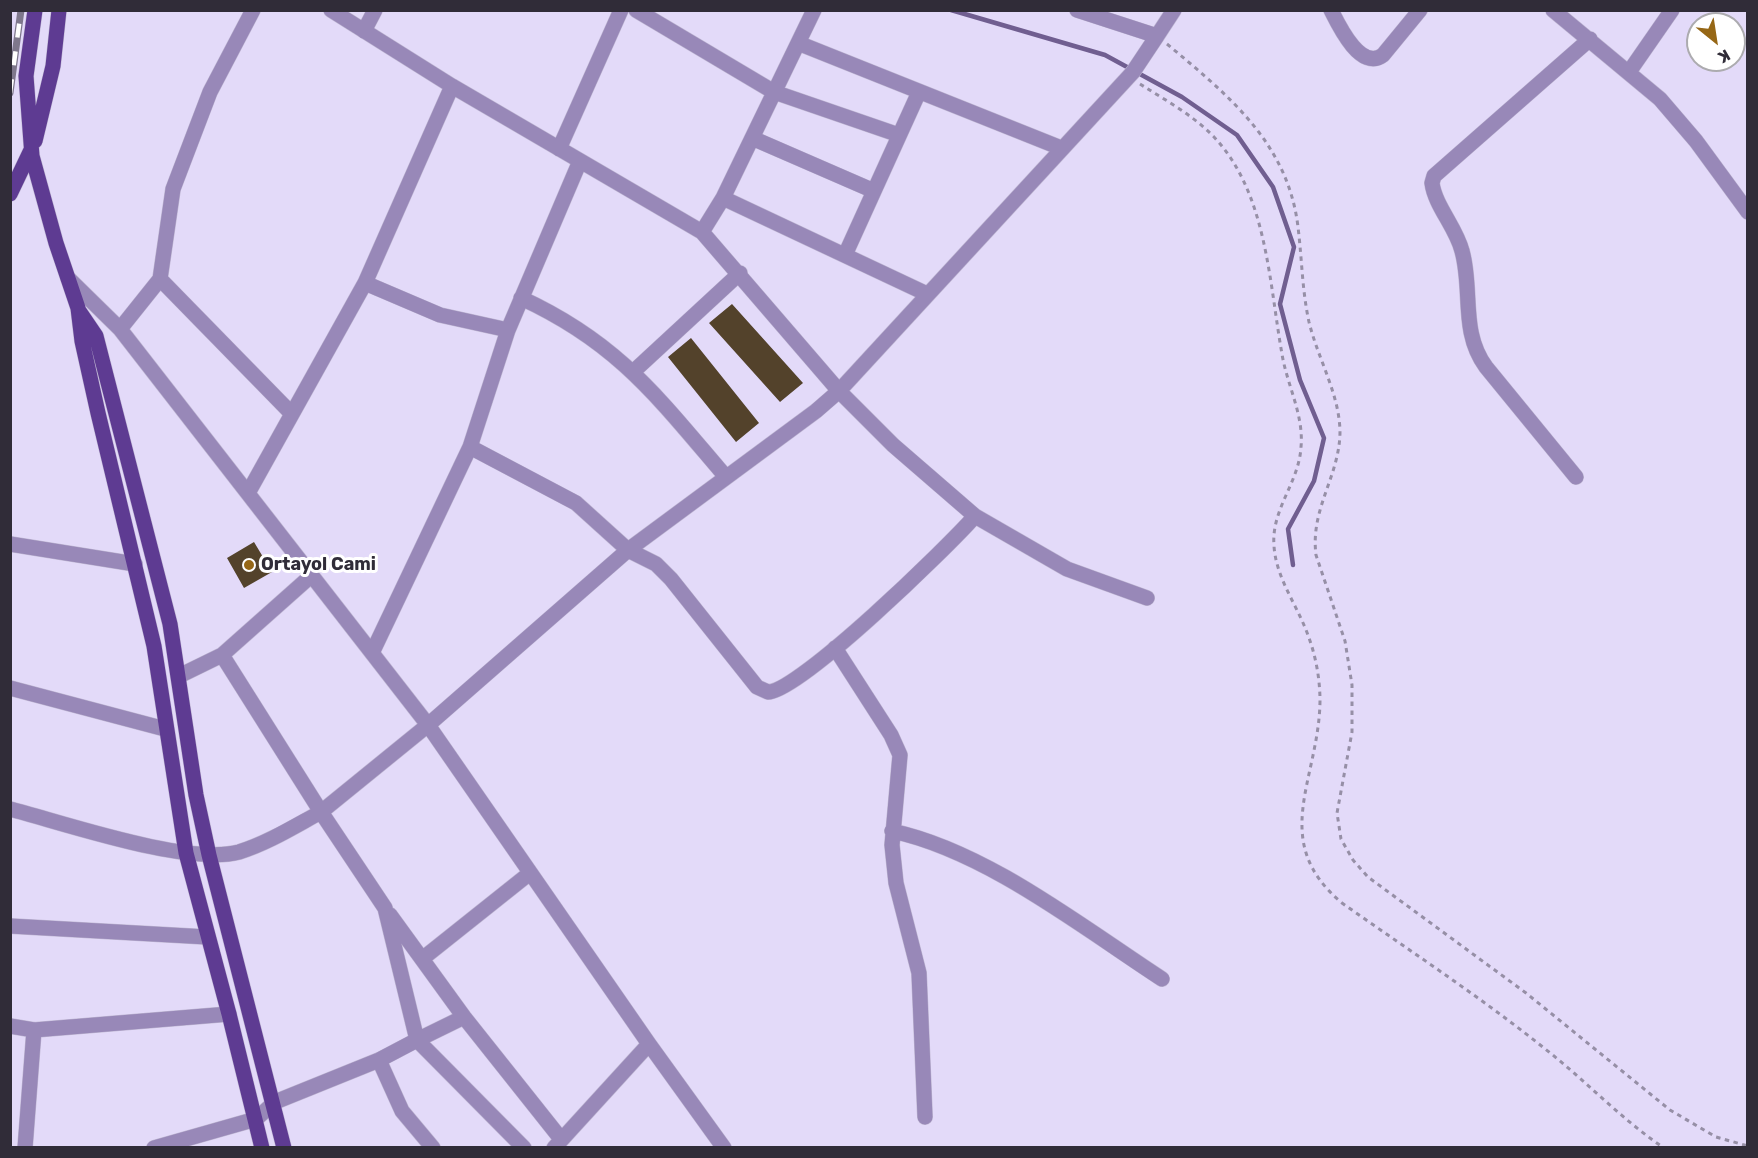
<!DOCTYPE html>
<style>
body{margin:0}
#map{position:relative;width:1758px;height:1158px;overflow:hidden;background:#e3daf9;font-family:Rubik,sans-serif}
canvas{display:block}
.frame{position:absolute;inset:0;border:12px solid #302c38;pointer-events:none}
.north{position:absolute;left:1686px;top:12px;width:60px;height:60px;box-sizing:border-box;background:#fff;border:2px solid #acabaf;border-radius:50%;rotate:150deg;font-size:16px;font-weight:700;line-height:24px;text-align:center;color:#302c38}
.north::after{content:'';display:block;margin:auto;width:21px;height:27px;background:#966716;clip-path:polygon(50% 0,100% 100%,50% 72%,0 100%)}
</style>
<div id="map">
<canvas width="1758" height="1158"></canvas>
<div class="frame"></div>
<div class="north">K</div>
</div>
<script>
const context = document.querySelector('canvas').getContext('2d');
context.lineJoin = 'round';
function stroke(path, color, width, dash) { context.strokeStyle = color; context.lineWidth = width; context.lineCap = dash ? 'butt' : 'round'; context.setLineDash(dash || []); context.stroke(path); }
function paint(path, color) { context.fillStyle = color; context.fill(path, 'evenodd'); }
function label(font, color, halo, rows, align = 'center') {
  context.font = font + ' Rubik,sans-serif'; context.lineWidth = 6; context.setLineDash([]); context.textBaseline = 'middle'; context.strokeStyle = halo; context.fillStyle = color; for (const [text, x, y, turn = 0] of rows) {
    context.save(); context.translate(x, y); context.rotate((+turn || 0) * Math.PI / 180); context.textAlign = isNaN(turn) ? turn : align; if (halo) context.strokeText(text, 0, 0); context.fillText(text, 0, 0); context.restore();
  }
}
stroke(new Path2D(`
 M951,10L1105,55L1182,97L1237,135L1273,187L1294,247L1280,304L1300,380L1324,438L1314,481L1288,529L1293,565`), '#705e90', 4.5);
paint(new Path2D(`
 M732,304L803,383L780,402L709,323Z
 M691,338L759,423L736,442L668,357Z
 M254,542L272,572L244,588L227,558Z`), '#53422b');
const minor = new Path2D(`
 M331,10L452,86L702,232L839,391L893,445L975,516C949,546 799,692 768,692L757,687L671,579L656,564L628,550L576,503L470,447
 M636,10L774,92L899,135
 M1331,10C1339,26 1361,72 1383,55L1420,10
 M1553,10L1660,99L1696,141L1748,212
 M364,31L375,10
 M1157,36L1174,10
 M798,43L1061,148
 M1629,72L1672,10
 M752,138L874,191
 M559,149L621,10
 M723,198L927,294
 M702,232L723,198L814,10
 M845,255L919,92
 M68,278L120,329L428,725L649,1044L724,1148
 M160,279L291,413
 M365,283L440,315L508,330
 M521,298C619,343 659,399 726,477
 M120,329L160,279L173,189L210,92L253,10
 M634,371L740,273
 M1576,477L1486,367C1460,332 1473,290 1462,251C1456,227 1435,206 1432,183L1434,176L1590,39
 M248,493L365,283L452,86
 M975,516L1067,569L1147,598
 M10,544L135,564
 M835,648L891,735L900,755L892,845L896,883L919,973L925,1117
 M372,653L470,447L508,330L580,161
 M222,655L321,812L428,725L628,550L816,411L839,391L1133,72L1157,36L1077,10
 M179,676L222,655L312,575
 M10,688L165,729
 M10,809C64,823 189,866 239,852C268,843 295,826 321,812L385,908L417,1040L379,1060L275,1102L256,1119L154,1148
 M892,831C986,851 1082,927 1162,979
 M390,915L464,1017L561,1139
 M10,926L207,937
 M422,959L530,873
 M464,1017L417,1040L524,1148
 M10,1026L34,1030L229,1014
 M379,1060L402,1111L433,1148
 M25,1148L34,1030
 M554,1148L649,1044`);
const major = new Path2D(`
 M35,10L26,76L32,156L56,243L78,308L82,341L98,413L154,646L186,853L229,1014L262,1148
 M35,141L53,66L59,10
 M10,194L31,150
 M79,311L96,336L170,624L196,795L209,855L284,1148`);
stroke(minor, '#bfb7d2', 16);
stroke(major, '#bfb7d2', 16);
stroke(new Path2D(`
 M1167,44C1228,95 1288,143 1298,227C1302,259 1302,290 1309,322C1318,359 1339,393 1340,431C1340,476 1310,508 1316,555L1345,641L1352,685V732L1337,813L1341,839L1353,860L1368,877L1526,993L1670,1110L1716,1137L1748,1146
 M1140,84C1165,100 1193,115 1214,137C1267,193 1269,282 1282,354C1287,385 1304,415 1301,447C1299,483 1271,509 1274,546C1276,577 1295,602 1306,630C1315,652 1320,677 1320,701C1319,780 1268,841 1342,903C1410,951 1479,996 1544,1048C1585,1080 1621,1119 1664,1148`), '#968fa6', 3, [4.5, 4.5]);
stroke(minor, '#9888b8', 15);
stroke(major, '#5e3b92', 15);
const rail = new Path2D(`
 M10,93L21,10`);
stroke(rail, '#7e778c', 7);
stroke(rail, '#fff', 4.5, [14]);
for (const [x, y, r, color] of [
 [249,565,6,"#966716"]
]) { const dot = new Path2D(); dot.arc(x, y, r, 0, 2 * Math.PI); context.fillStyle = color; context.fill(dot); stroke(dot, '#fff', 2); }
label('bold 18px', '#302c38', '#fff', [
 ["Ortayol Cami",261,565]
], 'left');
</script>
